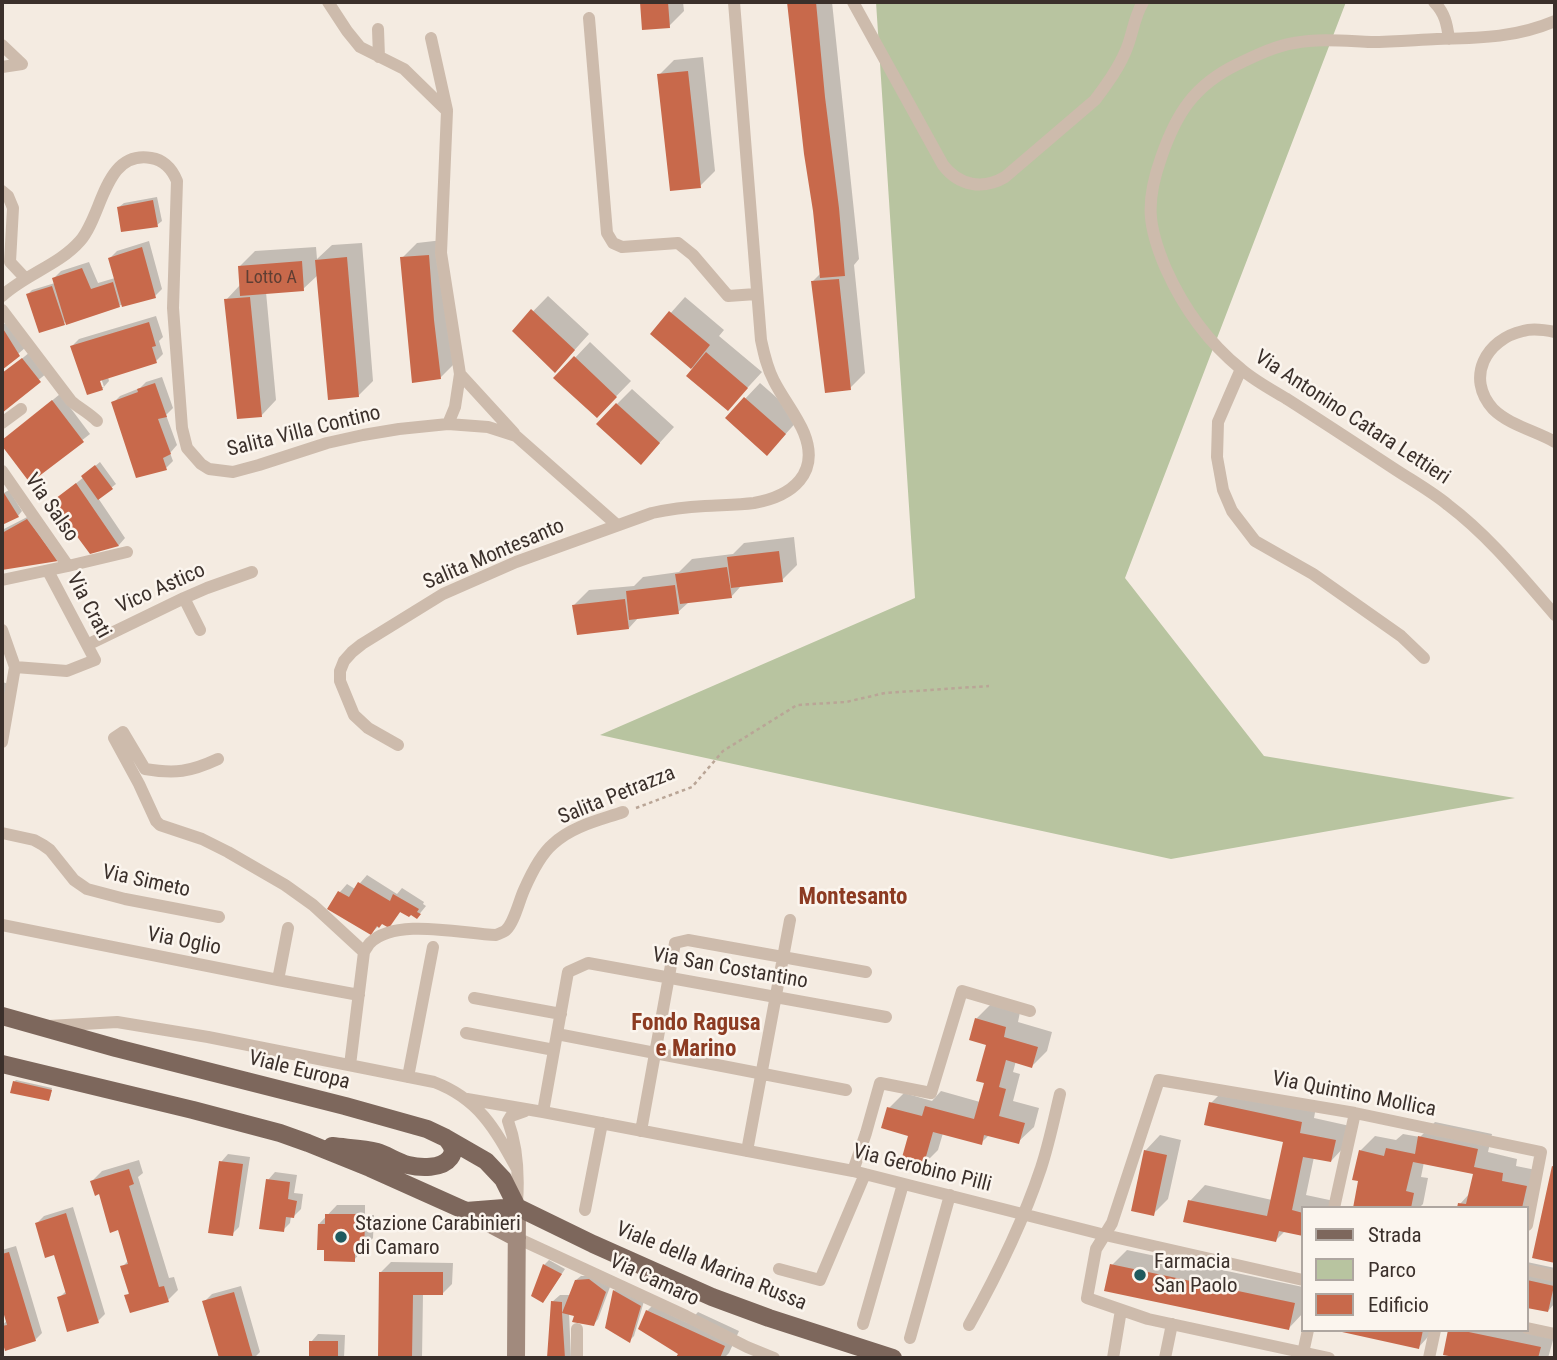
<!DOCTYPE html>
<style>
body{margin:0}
#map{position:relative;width:1557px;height:1360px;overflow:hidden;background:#f4ebe1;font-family:"Roboto Condensed",sans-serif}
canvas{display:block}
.frame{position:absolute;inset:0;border:4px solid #3b302b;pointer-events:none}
.legend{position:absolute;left:1301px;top:1206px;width:228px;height:126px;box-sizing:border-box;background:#fbf5ee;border:2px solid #aea6a0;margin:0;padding:9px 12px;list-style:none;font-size:21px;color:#3b302b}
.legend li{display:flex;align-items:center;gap:14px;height:35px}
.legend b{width:35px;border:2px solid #aea6a0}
</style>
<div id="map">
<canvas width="1557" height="1360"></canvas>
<div class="frame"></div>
<ul class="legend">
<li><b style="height:9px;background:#7d675c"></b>Strada</li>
<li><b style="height:19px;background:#b8c4a0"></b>Parco</li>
<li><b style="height:19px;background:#c8694b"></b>Edificio</li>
</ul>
</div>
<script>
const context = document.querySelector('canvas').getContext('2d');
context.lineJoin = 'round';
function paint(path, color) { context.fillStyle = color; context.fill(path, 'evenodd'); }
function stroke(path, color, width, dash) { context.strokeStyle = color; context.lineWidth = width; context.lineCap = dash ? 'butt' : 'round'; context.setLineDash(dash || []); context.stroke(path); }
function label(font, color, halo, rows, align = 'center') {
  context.font = font + ' "Roboto Condensed",sans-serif'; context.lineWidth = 5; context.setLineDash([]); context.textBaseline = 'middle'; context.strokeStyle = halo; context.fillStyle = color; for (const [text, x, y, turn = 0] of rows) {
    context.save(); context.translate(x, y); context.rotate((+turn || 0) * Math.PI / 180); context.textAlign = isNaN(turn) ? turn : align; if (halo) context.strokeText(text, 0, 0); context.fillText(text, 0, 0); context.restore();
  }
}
paint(new Path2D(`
 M876,2H1346L1125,578L1264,756L1515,798L1171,859L600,735L915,598Z`), '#b8c4a0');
paint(new Path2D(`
 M642,2H683L684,11L669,26L644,28Z
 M789,2H832L859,259L854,265L865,373L850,388L813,281L821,273L814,211L805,154Z
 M703,57L715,171L700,186L659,75L674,60Z
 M157,197L162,221L157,225L119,207L124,203Z
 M443,240L455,363L440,378L402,258L417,243Z
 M149,241L162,289L155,296L121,305L67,322V320L64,323L28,294L32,290L55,283L54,278L61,271L89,262L98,283L115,278L110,258L117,251Z
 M362,243L373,381L358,396L318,275L303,289L266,292L276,400L261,416L226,300L241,284L240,266L255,251L316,247L317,259L332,245Z
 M548,296L589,334L570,355L514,331Z
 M685,297L724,330L719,336L762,372L728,409L694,369L652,334Z
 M156,316L163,337L159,341L163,354L156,361L108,377L109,381L102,389L88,393L72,346L79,339ZM99,372L104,387H100L96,373Z
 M8,320L26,347L2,368V326Z
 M590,342L631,381L597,416L556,378Z
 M30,352L47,373L2,410V375Z
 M162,377L173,408L166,415L177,445L170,453L173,461L166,468L113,403L120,396L140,388L146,382Z
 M760,383L800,418L782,438L727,418Z
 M632,389L674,427L655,448L617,404Z
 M60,394L90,434L30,481L2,442Z
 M100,462L116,484L98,498L125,538L119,545L91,552L71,524L49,505L84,477L88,472Z
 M9,490L22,511L18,516L2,523V494Z
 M35,513L57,559L2,569V530Z
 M794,537L797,565L782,580L742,585L731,597L689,602L678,612L639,617L629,628L574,605L589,590L634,586L643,577L679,572L692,559L733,554L744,543Z
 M2,682L13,685L2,739Z
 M367,875L397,894L402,888L424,902L423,904L426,906L417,917L401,911L389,926L383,922L371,933L329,908L340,892L347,884L355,889Z
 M991,1004L1020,1012L1018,1022L1052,1032L1047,1051L1032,1066L1016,1061L1013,1072L1020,1074L1013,1101L1039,1108L1034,1127L1018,1142L990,1134L981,1143L943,1133L938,1150L923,1165L910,1134L889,1108L904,1093L932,1101L941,1091L980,1102L986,1082L988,1044L976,1019Z
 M16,1080L52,1088L50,1098L48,1099L14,1082Z
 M1226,1088L1316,1107L1314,1118L1350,1126L1346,1145L1331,1161L1314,1157L1306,1195L1334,1201L1333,1208H1303V1234L1286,1230L1276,1240L1190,1201L1205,1185L1272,1200L1285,1140L1211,1103Z
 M1435,1122L1492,1134L1488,1152L1517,1159L1516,1166L1541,1171L1527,1208H1459L1460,1204L1470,1193L1475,1173L1424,1162L1421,1177L1428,1178L1423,1204L1419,1208H1354L1360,1180V1151L1375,1136L1396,1140L1403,1134L1420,1137Z
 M1160,1135L1181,1140L1168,1199L1153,1214L1145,1151Z
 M228,1154L250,1157L239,1227L232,1234L221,1162Z
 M139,1160L143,1173L138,1177L169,1278L174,1277L178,1290L168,1300L126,1296L130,1292L122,1267L129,1260L119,1228L100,1192L92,1181L102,1171Z
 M1555,1165V1261L1534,1257L1553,1167Z
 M275,1172L297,1175L294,1193L303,1194L301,1209L294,1216H291L290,1223L283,1230L268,1180Z
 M337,1205H365V1215H374L373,1238L354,1260L319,1224Z
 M73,1207L105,1314L98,1321L59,1298L66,1291L55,1253L37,1223L44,1216Z
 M16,1246L42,1333L35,1340L6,1348L2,1333V1326L7,1320L2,1302V1250Z
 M1127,1250L1303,1287V1313L1289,1328L1112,1265Z
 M549,1260L565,1269L547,1296L533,1295L544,1265Z
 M391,1262L453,1263L452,1284L442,1294H423L422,1358H380L381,1272Z
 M1527,1262L1555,1268V1303L1548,1311L1527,1306Z
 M581,1276H594L610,1287L598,1319L594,1324L569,1313L571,1358H549L552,1302L560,1295H571L576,1280Z
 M241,1286L260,1352L254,1358H221L204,1302L212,1294Z
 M618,1286L644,1301L634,1336L630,1340L607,1327L614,1291Z
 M652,1306L688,1323L698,1312L739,1331L729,1353L724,1358H683L679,1356L680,1353L640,1329L647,1311Z
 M1336,1330H1434L1418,1348Z
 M1450,1330H1527L1555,1333L1548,1358H1469L1445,1353Z
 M318,1334L345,1335L344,1358H310L311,1342Z`), '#0003');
paint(new Path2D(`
 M640,2H668L670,28L642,30Z
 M787,2H816L825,97L839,208L845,276L820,278L813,211L804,154Z
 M688,71L701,188L670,191L657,74Z
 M153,200L158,227L121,232L117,207Z
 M142,247L156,298L122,307L108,258Z
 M429,255L434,320L441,379L412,383L400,257Z
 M347,257L359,397L328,400L315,260Z
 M302,261L304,291L240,296L238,266Z
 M82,268L91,289L113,282L120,307L66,325L52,278Z
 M839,279L851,390L825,393L811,281Z
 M52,286L65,325L39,333L26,294Z
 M250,297L262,417L237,419L224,299Z
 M531,309L575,350L555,373L512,331Z
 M669,311L710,345L691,369L650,334Z
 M149,322L156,346L152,347L157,363L100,381L103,390L87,395L70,346Z
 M2,327L20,356L2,370Z
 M706,352L748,388L728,411L686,376Z
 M574,356L617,397L597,418L553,378Z
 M22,358L41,382L2,413V373Z
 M155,383L167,417L158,419L171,454L163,458L167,470L136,478L111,402L138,392L137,389Z
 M744,397L786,434L767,456L725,418Z
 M52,400L84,442L30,483L2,446V440Z
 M616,403L660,443L641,465L596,424Z
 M95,465L113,489L98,500L81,476Z
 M76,483L119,546L90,554L70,527L65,529L47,505Z
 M4,493L19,517L2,525V494Z
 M27,519L58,561L2,570V533Z
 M779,551L783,582L731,588L727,557Z
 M727,567L732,598L680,604L675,574Z
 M675,585L679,614L629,620L626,591Z
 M625,599L629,629L577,635L572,605Z
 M358,882L390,901L393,894L419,909L417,912L421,914L417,919L411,915L409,917L400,912L389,928L382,924L379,928L377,926L371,935L327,909L338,891L349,897Z
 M975,1018L1006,1027L1004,1037L1038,1047L1032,1068L1006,1060L999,1087L1006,1089L999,1116L1025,1123L1019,1144L984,1135L982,1145L933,1132L923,1167L901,1161L908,1136L881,1128L887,1107L922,1116L925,1106L974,1119L984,1083L976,1081L986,1045L969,1040Z
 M13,1081L52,1090L49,1101L10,1093Z
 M1209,1102L1302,1122L1300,1133L1336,1140L1331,1162L1303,1157L1292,1210L1303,1213V1236L1279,1231L1276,1242L1183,1222L1188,1200L1267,1216L1283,1142L1204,1125Z
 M1418,1136L1478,1149L1474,1167L1503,1173L1502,1181L1527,1186L1522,1208H1457L1458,1203L1466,1204L1473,1174L1413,1162L1406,1191L1414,1193L1411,1208H1353L1358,1181L1352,1180L1359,1150L1384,1156L1386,1148L1415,1154Z
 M1144,1150L1167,1155L1154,1216L1131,1211Z
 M219,1161L243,1164L233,1236L208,1233Z
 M1552,1166L1555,1167V1263L1532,1258Z
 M129,1169L134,1184L129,1186L159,1287L164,1286L169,1302L130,1313L124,1295L129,1294L120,1266L128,1264L118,1230L110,1233L99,1194L95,1196L90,1181Z
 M266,1179L290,1182L288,1199L297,1201L294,1218L286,1217L284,1232L259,1229Z
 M66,1213L99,1323L67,1332L57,1297L66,1294L54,1255L45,1258L35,1223Z
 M325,1214H356V1224H365L364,1250H355V1262L324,1261V1250H317L318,1224H325Z
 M9,1252L36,1341L5,1351L2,1340V1326L7,1325L2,1308V1254Z
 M543,1264L562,1274L543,1303L531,1296Z
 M1110,1264L1295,1303L1289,1330L1104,1291Z
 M379,1272H443V1295H413L412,1358H378Z
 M589,1279L606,1292L594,1326L572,1322L574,1316L562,1313L565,1358H547L551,1301L562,1302V1313L575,1280Z
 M1527,1280L1554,1286L1548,1312L1527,1308Z
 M613,1290L641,1306L630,1343L605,1328Z
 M234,1292L253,1358H219L202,1301Z
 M646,1310L725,1346L720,1358L676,1357L678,1354L638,1329Z
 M1333,1330H1423L1419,1349Z
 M1448,1330H1459L1541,1347L1538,1358H1460L1443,1355Z
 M309,1341H338V1358H309Z`), '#c8694b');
stroke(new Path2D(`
 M636,808L692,787L723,751L797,705L846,702L885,693L989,686`), '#b9a596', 2.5, [3.5, 3.5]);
stroke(new Path2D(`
 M328,2L347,31L360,47L404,69L447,111L441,253L460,374L455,407L448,424
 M853,2L943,165C959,186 983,190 1005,177L1095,100C1108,83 1121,65 1128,45C1133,31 1135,15 1143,2
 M1434,2C1445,13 1447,24 1449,39
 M589,18L607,233L613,243L622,247L678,243L693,255L728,296L756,294
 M1555,21C1515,38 1479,38 1437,39C1415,40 1393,42 1371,42C1346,41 1320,38 1294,43C1275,46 1255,56 1238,64C1194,85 1176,114 1161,158C1145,203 1148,227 1166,269C1183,307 1209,343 1241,369C1255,381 1272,390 1287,399C1323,422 1358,445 1393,468C1411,480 1431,491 1448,505C1489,536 1521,576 1555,615
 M378,29L379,57
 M431,38L447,110
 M2,45L22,64
 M2,67L22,64
 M2,191L8,196L13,208L10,262L25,278
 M2,296C26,274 59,265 80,241C103,215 104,150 151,158C164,160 172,169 177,181L173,308L182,428L187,448L201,464L209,469L233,472L259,465L327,443L363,435L399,429L448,424L488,427L516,436L617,525
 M2,310L71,401C79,408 89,413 97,421
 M1555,332C1545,330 1533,328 1523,331C1486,339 1465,378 1493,409C1509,425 1536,431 1555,442
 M1241,369L1218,422L1217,457L1223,490L1232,511L1255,541L1313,574L1401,636L1424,658
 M460,374L514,433
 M2,423L21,409
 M2,471L68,566
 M2,580L68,566L127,552
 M184,598L200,630
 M2,630L15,667L2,742
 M87,645L184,598L207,588L252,572
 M15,667L67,671L95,660L48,571
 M398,745L368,728L354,715L340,681V671L344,661L352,652L362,644L443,594L516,562L652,513C670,509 687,507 705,506C721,505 738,505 754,503C793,496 820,473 804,433C796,414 783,399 774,381C767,368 764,354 761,340L734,2
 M218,759C190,772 175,774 145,769L123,732L114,738L139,784L156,821L160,825L202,839L228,852L285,885L313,905L364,952
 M2,833L34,840L43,845L50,850L74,880L87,889L125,899L219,917
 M2,925L278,980L359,995
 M278,980L288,928
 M474,998L561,1014
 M49,1026L117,1022L208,1037L434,1082C479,1099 495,1129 517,1169
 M466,1033L554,1050
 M557,1034L846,1090
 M350,1065L364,952C366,949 368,945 370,943C396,917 462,934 496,935C498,934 504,932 506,930C514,923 519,901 524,890C531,874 540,855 553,844C572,826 600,820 623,812
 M408,1077L433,947
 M467,1099L543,1112L853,1171L1105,1235L1303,1280
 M543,1112L568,972L588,963L886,1017
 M641,1131L675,943L688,940L866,972
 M747,1151L790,920
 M853,1171L866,1133L880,1083L931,1093L962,991L1030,1011
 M517,1203C519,1175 518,1148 508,1121L511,1116L525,1111
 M1334,1208L1355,1113
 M585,1210L602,1123
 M517,1238L686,1316L747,1347L774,1358
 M779,1269L820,1280L865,1174
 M1527,1270L1555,1276
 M863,1324L903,1184
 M969,1325C997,1275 1023,1222 1041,1168C1049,1144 1054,1119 1060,1094
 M1527,1328L1555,1334
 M910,1338L950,1195
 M1303,1353L1308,1330
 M577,1358V1329
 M1113,1358L1121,1310
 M1165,1358L1172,1324
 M1329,1358L1148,1319L1087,1298L1096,1249L1112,1223L1159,1080L1355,1113L1541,1152L1527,1225
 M1429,1358L1435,1330`), '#cdbbac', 12);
stroke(new Path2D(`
 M466,1211L517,1238
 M516,1358L517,1207`), '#a18a7d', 18);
stroke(new Path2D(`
 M2,1016L116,1048L345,1106L427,1129L446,1138L486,1161L503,1179L517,1207
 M2,1064L193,1110L280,1133L308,1143L370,1168L466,1211L517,1207L593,1244L712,1297L769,1318L893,1358
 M332,1146C346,1148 363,1148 377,1152C387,1155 397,1162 408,1165C420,1168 442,1169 450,1158C456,1150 451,1144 446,1138`), '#7d675c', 18);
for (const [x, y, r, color] of [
 [341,1237,7,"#1f5a5e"],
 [1140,1275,7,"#1f5a5e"]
]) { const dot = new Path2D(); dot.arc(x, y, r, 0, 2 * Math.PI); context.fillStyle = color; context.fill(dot); stroke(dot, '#fbf5ee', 2.5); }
label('18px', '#5e3e33', null, [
 ["Lotto A",271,278]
]);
label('21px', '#3b302b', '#fbf5ee', [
 ["Via Antonino Catara Lettieri",1352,418,33],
 ["Salita Villa Contino",304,432,-14],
 ["Via Salso",51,508,55],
 ["Salita Montesanto",494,555,-23],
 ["Vico Astico",161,589,-24],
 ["Via Crati",88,606,62],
 ["Salita Petrazza",617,796,-22],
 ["Via Simeto",146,882,12],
 ["Via Oglio",184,942,11],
 ["Via San Costantino",730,969,10],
 ["Viale Europa",299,1071,14],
 ["Via Quintino Mollica",1354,1095,11],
 ["Via Gerobino Pilli",922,1169,14],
 ["Viale della Marina Russa",711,1267,22],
 ["Via Camaro",654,1281,25]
]);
label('21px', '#3b302b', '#fbf5ee', [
 ["Stazione Carabinieri",355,1225],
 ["di Camaro",355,1249],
 ["Farmacia",1154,1263],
 ["San Paolo",1154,1287]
], 'left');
label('bold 23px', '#8c3b22', '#fbf5ee', [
 ["Montesanto",853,898],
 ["Fondo Ragusa",696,1024],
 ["e Marino",696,1050]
]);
</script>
